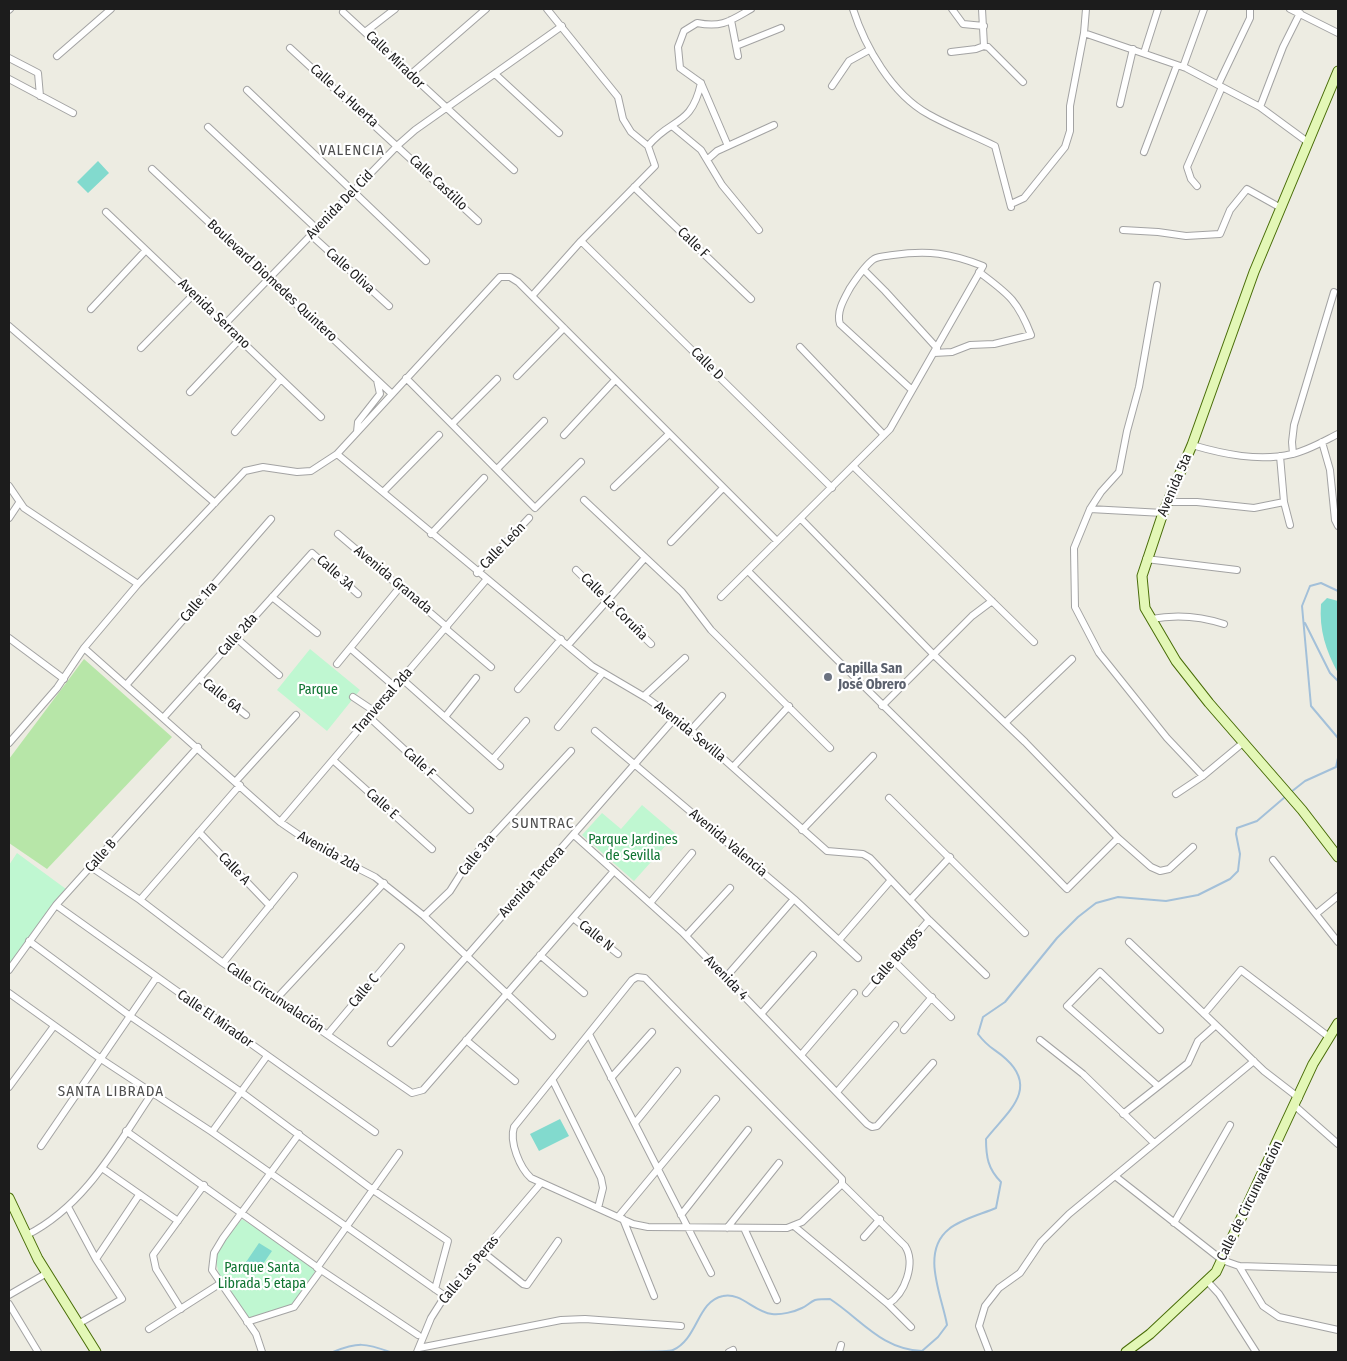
<!DOCTYPE html>
<meta charset="utf-8">
<style>
body{margin:0}
#map{position:relative;width:1347px;height:1361px;overflow:hidden;background:#edece2;font-family:"Fira Sans Condensed",sans-serif}
canvas{display:block}
.frame{position:absolute;inset:0;border:10px solid #1c1c1c;pointer-events:none}
</style>
<div id="map">
<canvas width="1347" height="1361"></canvas>
<div class="frame"></div>
</div>
<script>
const context = document.querySelector('canvas').getContext('2d');
context.lineJoin = 'round';
function paint(path, color) { context.fillStyle = color; context.fill(path, 'evenodd'); }
function stroke(path, color, width, dash) { context.strokeStyle = color; context.lineWidth = width; context.lineCap = dash ? 'butt' : 'round'; context.setLineDash(dash || []); context.stroke(path); }
function label(font, color, halo, rows, align = 'center') {
  context.font = font + ' "Fira Sans Condensed",sans-serif'; context.lineWidth = 4.5; context.setLineDash([]); context.textBaseline = 'middle'; context.strokeStyle = halo; context.fillStyle = color; for (const [text, x, y, turn = 0] of rows) {
    context.save(); context.translate(x, y); context.rotate((+turn || 0) * Math.PI / 180); context.textAlign = isNaN(turn) ? turn : align; if (halo) context.strokeText(text, 0, 0); context.fillText(text, 0, 0); context.restore();
  }
}
paint(new Path2D(`
 M84,659L172,737L47,869L9,843V759Z`), '#b7e6a8');
paint(new Path2D(`
 M310,649L360,690L327,731L277,690Z
 M642,805L676,834L634,881L582,835L602,813L621,829Z
 M17,853L66,889L13,964L9,961V865Z
 M242,1219L317,1268L294,1307L247,1322L221,1283L214,1253Z`), '#bff7d1');
paint(new Path2D(`
 M98,161L109,173L88,193L77,182Z
 M1327,598L1338,601V673C1326,651 1319,630 1321,604Z
 M560,1119L569,1136L539,1151L530,1134Z
 M259,1243L272,1251L256,1274L244,1265Z`), '#82dace');
stroke(new Path2D(`
 M1338,591L1321,583L1310,586L1302,606L1311,706L1338,738
 M1305,623L1330,673L1338,681
 M1291,792L1305,781L1336,767L1338,758
 M333,1352C358,1342 365,1343 390,1352
 M608,1352C620,1351 667,1353 673,1350C698,1339 697,1301 723,1296C741,1292 754,1312 772,1314C781,1315 794,1312 802,1308C807,1306 810,1302 815,1300C820,1299 825,1299 830,1299C862,1320 881,1349 922,1351L938,1337L947,1325C942,1296 920,1252 949,1229C961,1219 982,1214 996,1208L1001,1182C988,1169 986,1157 986,1139C1005,1114 1040,1090 1006,1059C994,1048 989,1049 978,1034L983,1017L1005,1002L1057,938L1078,917L1096,903L1118,897L1166,901L1198,895L1230,879L1238,871L1240,854L1236,834L1237,828L1257,821L1285,797`), '#a3c0d9', 2);
const street = new Path2D(`
 M853,9C865,47 892,94 928,114C949,126 973,135 995,146L1011,207
 M952,9L963,24L984,26
 M982,9L984,46
 M1290,9L1338,33
 M9,10L10,9
 M343,12L514,170
 M731,20L738,56
 M365,32L395,9
 M1084,33L1186,68L1260,107L1309,143
 M736,46L781,28
 M290,48L478,221
 M951,52L976,49L984,46L988,47L1023,82
 M1144,53L1158,9
 M57,56L111,9
 M9,58L38,73L40,96
 M1183,67L1204,9
 M495,74L559,133
 M410,75L486,9
 M9,79L73,113
 M1218,85L1250,18V9
 M832,86L849,61L869,50
 M247,90L426,261
 M1120,104L1133,49
 M1260,107L1283,47L1300,13
 M672,126L701,150L722,185L759,230
 M208,127L317,229
 M648,146C671,117 691,128 701,83
 M728,146L701,83L680,68L678,47L684,31L697,23C722,28 730,21 751,9
 M1144,152L1177,65
 M708,159L717,151L774,125
 M152,169L391,393
 M1197,186L1191,179L1187,167L1222,87
 M634,187L751,299
 M1011,204L1024,198L1065,147L1070,131V106L1084,33L1086,9
 M106,212L321,417
 M1123,230L1158,232L1186,236L1220,234L1230,210L1247,189L1281,208
 M311,235L389,306
 M581,241L832,488
 M864,270L885,291L937,348
 M1157,285L1139,387L1127,431L1119,472L1101,492L1090,509L1074,548L1075,607L1099,653L1167,738L1203,776
 M532,296L581,241L655,166L648,146L631,132L623,119L618,97L547,9
 M91,309L146,250
 M224,325L398,145L415,130L562,26
 M9,326L215,503
 M800,347L884,435
 M141,348L193,295
 M934,353L952,352L970,345L994,344L1031,335C1017,299 1008,294 979,272
 M517,376L564,328
 M406,378L535,508L581,462
 M190,392L240,339
 M452,424L497,379
 M235,432L281,379
 M357,432L358,422L380,394L377,380
 M564,435L615,380
 M1322,442L1330,470L1335,520L1338,526
 M1192,445C1223,454 1259,462 1292,454C1307,451 1324,441 1338,434
 M337,454L592,666L648,699L691,730L827,851L863,854L870,858L929,920L986,975
 M1293,454L1292,442L1294,425L1334,292
 M1280,456L1284,502L1290,525
 M853,466L1034,642
 M497,469L544,421
 M9,486L24,508L138,584
 M614,487L669,434
 M383,492L439,435
 M584,500L682,592L711,630L830,748
 M1168,502H1197L1254,508L1284,502
 M1090,509L1163,513
 M9,518L19,503
 M801,519L934,655L1025,742L1118,838L1151,867L1160,871L1169,869L1193,847
 M338,534L447,627
 M431,534L484,478
 M671,542L723,488
 M1146,559L1237,570
 M576,570L651,644
 M748,571C854,678 962,781 1067,889L1118,838
 M477,573L529,518
 M272,597L317,633
 M721,597L890,429L983,266C950,253 928,250 893,255C888,256 879,256 874,259C865,265 856,279 850,288C844,299 836,312 840,324L912,390
 M1151,619C1177,614 1200,616 1224,624
 M445,628L491,667
 M235,637L279,675
 M9,638L64,679
 M568,645L644,559
 M84,648L280,822L318,848L375,877L424,916L552,1036
 M350,648L395,687
 M337,664L400,587
 M199,678L246,715
 M402,679L500,766
 M127,684L271,519
 M518,689L561,639
 M644,696L685,658
 M353,697L374,711
 M882,706L972,616L992,601
 M164,717L312,553L358,594
 M369,717L470,810
 M445,717L476,678
 M1005,723L1072,659
 M558,727L602,674
 M691,730L722,696
 M595,731L794,899L858,958
 M9,743L57,688L84,648L138,584L245,471L263,467L297,472L311,471L337,454L500,277H510L518,282L777,541
 M493,759L526,721
 M333,760L432,849
 M733,767L789,706
 M236,781L296,715
 M1176,794L1203,776L1244,742
 M889,798L1025,933
 M280,822L486,580
 M802,830L873,756
 M199,832L270,906
 M574,835L682,932L867,1124L872,1127L877,1126L933,1063
 M1273,860L1338,942
 M91,867L140,900L223,963L412,1093L423,1090L614,871
 M140,900L240,785
 M910,900L950,857
 M650,903L692,853
 M56,905L375,1132
 M1316,914L1338,896
 M424,916L450,891L469,861L571,751
 M573,918L618,954
 M686,936L730,888
 M839,940L891,880
 M29,941L130,1016L241,1092L373,1190L448,1241L435,1289
 M1129,942L1264,1071L1299,1098
 M540,955L584,993
 M894,961L951,1017
 M223,963L294,876
 M9,970L56,905L198,747
 M726,977L794,899
 M9,993L101,1059L212,1132L445,1296
 M866,993L929,920
 M277,998L384,883
 M761,1014L813,955
 M1204,1014L1241,970L1329,1037
 M904,1030L932,997
 M328,1034L401,947
 M589,1034L711,1273
 M466,1040L515,1081
 M1040,1040L1083,1074L1153,1142
 M391,1043L675,718
 M801,1055L854,993
 M611,1078L652,1032
 M553,1081L601,1178L603,1188L598,1208
 M1158,1086L1067,1006L1100,972L1160,1030
 M9,1087L54,1026
 M837,1092L895,1025
 M1295,1106L1338,1144
 M1123,1114L1188,1063L1198,1041L1216,1025
 M635,1123L677,1071
 M126,1131L321,1270L418,1335
 M212,1132L267,1056
 M41,1146L156,978
 M102,1168L178,1221
 M1115,1176L1222,1260L1239,1266L1338,1269
 M842,1184L802,1222L787,1228L648,1227L633,1224L531,1178C520,1168 509,1142 514,1127L632,980L637,977L645,978L842,1179V1184L905,1246C916,1263 905,1294 888,1304
 M68,1207L96,1259L122,1299L78,1324
 M681,1215L748,1130
 M618,1217L716,1099
 M623,1219L654,1296
 M1174,1223L1230,1125
 M794,1226L888,1304L911,1327
 M727,1228L779,1163
 M744,1228L777,1300
 M27,1235C86,1205 117,1145 153,1092
 M864,1237L880,1219
 M484,1253L523,1284L527,1285L558,1241
 M96,1259L139,1195
 M1239,1266L1263,1306L1279,1317L1338,1330
 M317,1268L399,1153
 M1208,1282L1219,1294L1256,1352
 M9,1295L47,1273
 M9,1304L38,1352
 M181,1309L156,1269L153,1255L204,1185
 M247,1322L294,1307L321,1270
 M149,1329L221,1283
 M419,1348L561,1320L585,1319L681,1326
 M262,1352L256,1334L212,1270L214,1253L223,1238L299,1134
 M417,1352L431,1318L445,1296L541,1183
 M729,1352L733,1350
 M839,1352L841,1345
 M989,1352L979,1326L985,1306L999,1288L1020,1273L1041,1242L1069,1214L1254,1061`);
const secondary = new Path2D(`
 M1338,71L1254,272L1192,445L1163,513L1142,576L1145,608L1176,661L1209,703L1302,810L1338,857
 M9,1198L38,1259L96,1352
 M1126,1352L1150,1334L1216,1272L1313,1064L1338,1023`);
stroke(street, '#a3a3a3', 8);
stroke(secondary, '#496d08', 11);
stroke(street, '#fff', 6);
stroke(secondary, '#e3f7b6', 9);
for (const [x, y, r, color] of [
 [828,677,5,"#6b7280"]
]) { const dot = new Path2D(); dot.arc(x, y, r, 0, 2 * Math.PI); context.fillStyle = color; context.fill(dot); stroke(dot, '#fff', 2); }
label('14px', '#1c1c1c', '#fff', [
 ["Calle Mirador",395,60,44],
 ["Calle La Huerta",344,96,42],
 ["Calle Castillo",438,183,43],
 ["Avenida Del Cid",340,205,-46],
 ["Calle F",693,243,44],
 ["Calle Oliva",350,271,42],
 ["Boulevard Diomedes Quintero",272,281,43],
 ["Avenida Serrano",214,314,44],
 ["Calle D",707,364,45],
 ["Avenida 5ta",1175,485,-67],
 ["Calle León",503,546,-46],
 ["Calle 3A",335,573,42],
 ["Avenida Granada",393,580,40],
 ["Calle 1ra",199,602,-49],
 ["Calle La Coruña",614,607,45],
 ["Calle 2da",238,635,-48],
 ["Calle 6A",222,696,39],
 ["Tranversal 2da",383,701,-49],
 ["Avenida Sevilla",690,732,39],
 ["Calle F",419,763,42],
 ["Calle E",382,804,42],
 ["Avenida Valencia",728,843,40],
 ["Avenida 2da",329,852,29],
 ["Calle 3ra",477,855,-51],
 ["Calle B",101,856,-48],
 ["Calle A",234,869,46],
 ["Avenida Tercera",532,882,-48],
 ["Calle N",596,936,39],
 ["Calle Burgos",897,957,-49],
 ["Avenida 4",726,978,46],
 ["Calle C",364,991,-50],
 ["Calle Circunvalación",275,998,34],
 ["Calle El Mirador",215,1019,35],
 ["Calle de Circunvalación",1250,1201,-64],
 ["Calle Las Peras",469,1270,-50]
]);
label('bold 14px', '#5b616d', '#fff', [
 ["Capilla San",838,669],
 ["José Obrero",838,685]
], 'left');
label('14px', '#0f7431', '#fff', [
 ["Parque",318,690],
 ["Parque Jardines",633,840],
 ["de Sevilla",633,856],
 ["Parque Santa",262,1268],
 ["Librada 5 etapa",262,1284]
]);
context.letterSpacing = '1px';
label('15px', '#4f4f4f', '#fff', [
 ["VALENCIA",352,151],
 ["SUNTRAC",543,824],
 ["SANTA LIBRADA",111,1092]
]);
context.letterSpacing = '0px';
</script>
